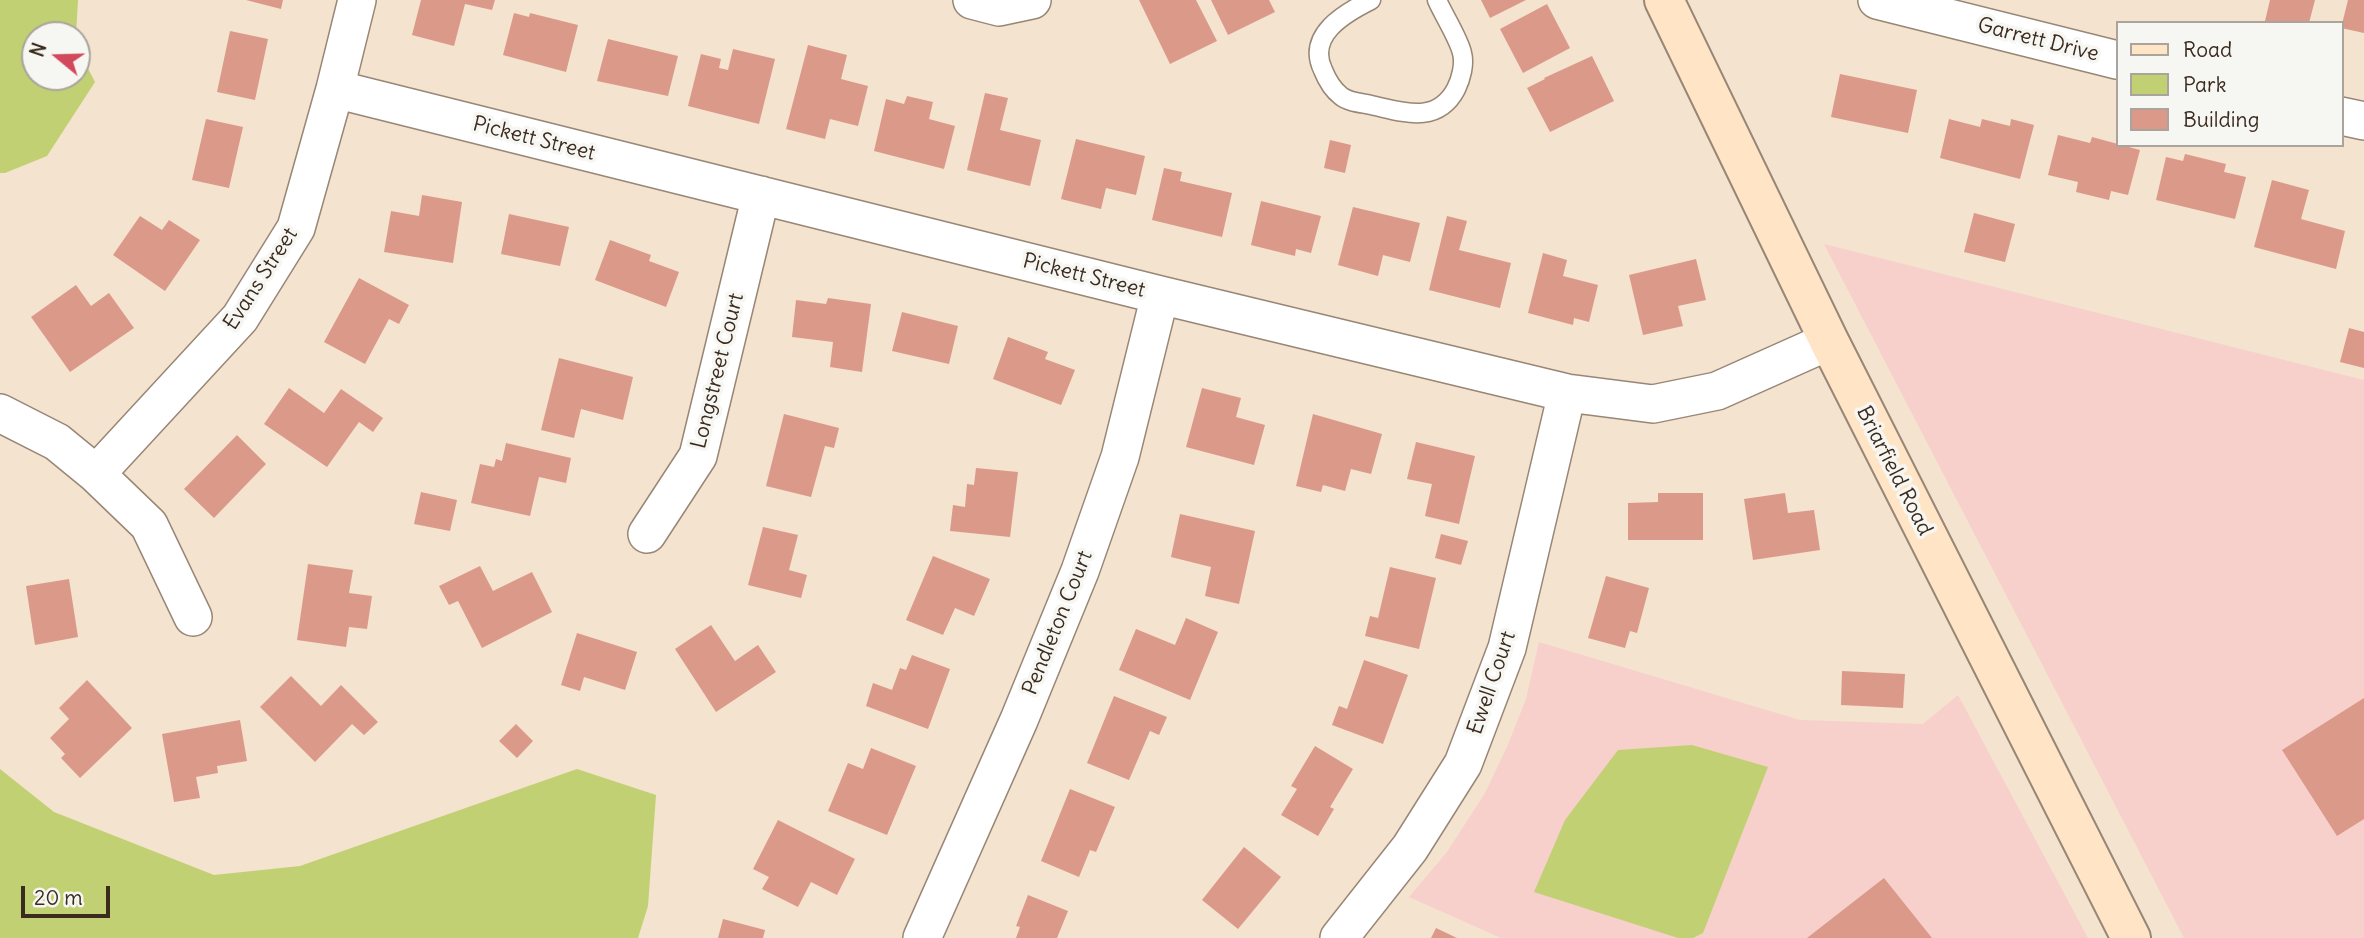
<!DOCTYPE html>
<style>
body{margin:0}
#map{position:relative;width:2364px;height:938px;overflow:hidden;background:#f4e3ce;font-family:Delius,sans-serif}
canvas{display:block}
.legend{position:absolute;left:2116px;top:21px;width:228px;height:126px;box-sizing:border-box;background:#f6f6f2;border:2px solid #aba49d;margin:0;padding:9px 12px;list-style:none;font-size:21px;color:#3b2a1e}
.legend li{display:flex;align-items:center;gap:14px;height:35px}
.legend b{width:35px;border:2px solid #aba49d}
.north{position:absolute;left:21px;top:21px;width:70px;height:70px;box-sizing:border-box;background:#f6f6f2;border:2px solid #aba49d;border-radius:50%;rotate:289deg;font-size:19px;font-weight:700;line-height:28px;text-align:center;color:#3b2a1e}
.north::after{content:'';display:block;margin:auto;width:24px;height:32px;background:#d1495b;clip-path:polygon(50% 0,100% 100%,50% 72%,0 100%)}
.scale{position:absolute;left:21px;top:886px;width:89px;height:32px;box-sizing:border-box;border:4px solid #3b2a1e;border-top:0;padding-left:9px;font-size:21px;line-height:24px;white-space:nowrap;color:#3b2a1e;-webkit-text-stroke:5px #f6f6f2;paint-order:stroke}
</style>
<div id="map">
<canvas width="2364" height="938"></canvas>
<ul class="legend">
<li><b style="height:9px;background:#ffe4c6"></b>Road</li>
<li><b style="height:19px;background:#c1d072"></b>Park</li>
<li><b style="height:19px;background:#db998a"></b>Building</li>
</ul>
<div class="north">N</div>
<div class="scale">20 m</div>
</div>
<script>
const context = document.querySelector('canvas').getContext('2d');
context.lineJoin = 'round';
function paint(path, color) { context.fillStyle = color; context.fill(path, 'evenodd'); }
function stroke(path, color, width, dash) { context.strokeStyle = color; context.lineWidth = width; context.lineCap = dash ? 'butt' : 'round'; context.setLineDash(dash || []); context.stroke(path); }
function label(font, color, halo, rows, align = 'center') {
  context.font = font + ' Delius,sans-serif'; context.lineWidth = 7; context.setLineDash([]); context.textBaseline = 'middle'; context.strokeStyle = halo; context.fillStyle = color; for (const [text, x, y, turn = 0] of rows) {
    context.save(); context.translate(x, y); context.rotate((+turn || 0) * Math.PI / 180); context.textAlign = isNaN(turn) ? turn : align; if (halo) context.strokeText(text, 0, 0); context.fillText(text, 0, 0); context.restore();
  }
}
paint(new Path2D(`
 M1824,244L2364,380V938H2184Z
 M1539,642L1800,720L1923,724L1958,695L2088,938H1501L1409,897L1447,852L1485,793L1507,747L1526,699Z`), '#f7d0cc');
paint(new Path2D(`
 M0,0H78L76,35H35V77H77V47L95,82L47,156L5,173H0Z
 M1692,745L1768,767L1703,933L1693,938H1678L1534,892L1565,820L1618,750Z
 M0,769L54,812L214,875L300,866L577,769L656,795L648,906L638,938H0Z`), '#c1d072');
paint(new Path2D(`
 M246,0H283L281,9Z
 M421,0H495L492,10L465,4L454,46L412,35Z
 M1139,0H1196L1217,41L1170,64Z
 M1211,0H1269L1275,12L1228,35Z
 M1481,0H1526L1490,18Z
 M2270,0H2315L2309,23L2265,21Z
 M2348,0H2364V33L2341,28Z
 M1547,4L1570,48L1523,73L1500,29Z
 M514,13L529,17L530,13L578,25L566,72L503,55Z
 M230,31L268,39L255,100L217,92Z
 M608,39L678,56L668,96L597,81Z
 M808,45L847,55L841,79L868,86L858,126L830,119L825,139L786,129Z
 M733,49L775,59L759,124L688,106L701,54L721,59L719,68L728,70Z
 M1592,56L1614,101L1550,132L1527,88L1545,79L1544,78Z
 M1840,74L1917,90L1908,133L1831,117Z
 M985,93L1008,98L1000,130L1041,140L1030,186L967,170Z
 M907,96L933,102L929,119L955,126L944,169L874,151L886,99L904,104Z
 M206,119L243,127L229,188L192,180Z
 M1949,119L1980,127L1982,119L2010,126L2011,119L2034,125L2020,179L1940,158Z
 M2058,135L2090,143L2092,137L2140,150L2128,195L2111,191L2109,200L2076,192L2078,182L2048,175Z
 M1076,139L1145,156L1136,195L1106,188L1101,209L1061,199Z
 M1330,140L1351,145L1345,173L1324,168Z
 M2185,154L2226,164L2224,172L2246,177L2235,219L2156,200L2166,157L2183,161Z
 M1164,168L1182,172L1180,181L1232,193L1222,237L1152,220Z
 M2272,180L2309,190L2301,219L2345,231L2336,269L2254,247Z
 M422,195L462,202L453,263L384,252L391,211L419,216Z
 M1261,201L1321,216L1311,253L1296,249L1295,256L1251,245Z
 M1353,207L1420,223L1410,262L1383,255L1378,276L1338,265Z
 M1974,213L2015,224L2005,262L1964,252Z
 M509,214L569,227L560,266L501,254Z
 M140,216L162,230L169,220L200,240L165,291L113,255Z
 M1447,216L1467,221L1459,250L1511,263L1500,308L1429,290Z
 M610,240L651,255L649,261L679,272L666,307L595,280Z
 M1543,253L1567,260L1563,276L1598,285L1589,322L1574,318L1573,325L1528,313Z
 M1696,259L1706,300L1678,306L1683,326L1643,335L1629,275Z
 M359,278L409,305L399,324L389,319L365,364L324,342Z
 M76,285L91,306L109,293L134,328L70,372L31,317Z
 M828,298L871,304L862,372L830,367L833,342L792,337L796,300L826,304Z
 M902,312L958,326L949,364L892,351Z
 M2349,328L2364,332V368L2340,362Z
 M1008,337L1048,352L1045,359L1075,370L1061,405L993,379Z
 M559,358L633,377L623,420L581,409L574,438L541,430Z
 M289,388L324,413L341,389L383,418L373,432L359,422L327,467L264,424Z
 M1202,388L1241,398L1236,417L1265,425L1254,465L1186,447Z
 M784,414L839,428L834,448L825,446L811,497L766,486Z
 M1313,414L1382,434L1371,474L1351,469L1345,491L1323,485L1321,492L1296,486Z
 M237,435L266,464L214,518L184,489Z
 M1416,442L1475,456L1459,524L1425,516L1432,484L1407,479Z
 M506,443L571,458L566,483L539,477L530,516L471,503L480,464L494,467L496,459L502,461Z
 M976,468L1018,472L1010,537L950,531L953,505L965,507L967,484L974,485Z
 M421,492L457,500L450,531L414,524Z
 M1658,493H1703V540H1628V503L1658,502Z
 M1785,493L1788,513L1814,510L1820,550L1753,560L1744,499Z
 M1180,514L1255,531L1239,604L1205,596L1211,567L1171,557Z
 M763,527L798,535L789,570L807,575L801,598L748,585Z
 M1441,534L1468,541L1461,565L1435,558Z
 M933,556L990,579L974,616L955,608L943,635L906,620Z
 M308,564L353,570L349,593L372,596L367,629L349,627L346,647L297,640Z
 M480,566L493,591L532,572L552,612L482,648L458,601L449,605L439,586Z
 M1390,567L1436,578L1419,649L1365,636L1370,616L1378,618Z
 M1606,576L1649,588L1637,633L1630,631L1625,648L1588,638Z
 M69,579L78,637L35,645L26,586Z
 M1186,618L1218,632L1190,700L1119,670L1136,629L1175,645Z
 M711,625L735,661L758,645L776,672L716,712L675,649Z
 M577,633L637,652L625,690L584,677L580,691L561,685Z
 M912,655L950,669L928,729L866,706L873,683L892,690L900,668L906,670Z
 M1364,660L1408,675L1383,744L1332,725L1339,706L1347,709Z
 M1842,671L1905,674L1903,708L1841,705Z
 M291,676L321,706L341,685L378,722L364,735L352,724L315,762L260,707Z
 M87,680L132,728L80,778L61,758L65,754L50,738L69,719L59,708Z
 M1114,696L1167,717L1159,735L1150,731L1129,780L1087,763Z
 M2364,698V819L2337,836L2282,750Z
 M240,720L247,761L217,766L218,773L196,777L200,798L174,802L162,734Z
 M516,724L533,741L517,758L499,741Z
 M1315,746L1353,769L1330,807L1334,809L1318,836L1281,815L1297,789L1291,786Z
 M871,748L916,766L887,835L828,811L848,763L863,769Z
 M1070,789L1115,807L1096,852L1090,850L1079,877L1041,861Z
 M778,820L855,859L837,895L811,882L798,907L762,889L769,877L753,869Z
 M1244,847L1281,877L1238,929L1202,900Z
 M1884,878L1932,938H1807Z
 M1028,895L1068,911L1057,938H1016L1020,927L1016,926Z
 M723,919L765,930L763,938H718Z
 M1436,928L1457,938H1431Z`), '#db998a');
const lane = new Path2D(`
 M1371,0C1345,13 1306,35 1323,70C1327,80 1332,89 1341,96C1348,102 1362,103 1371,105C1403,112 1437,125 1456,89C1461,79 1465,64 1462,53C1459,39 1443,14 1437,0`);
const street = new Path2D(`
 M972,0L999,7L1032,0
 M1877,0L2117,60
 M335,89L1160,295L1567,393L1653,404L1717,391L1829,341
 M2341,116L2364,121
 M0,413L57,442L96,474L149,525L193,617
 M96,474L240,318L296,228L335,89L357,0
 M647,534L698,456L761,195
 M922,938L1019,720L1080,571L1120,457L1160,295
 M1339,938L1410,848L1463,764L1507,648L1567,393`);
const secondary = new Path2D(`
 M1664,0L1829,341L2131,938`);
stroke(lane, '#988676', 21);
stroke(street, '#988676', 40);
stroke(secondary, '#988676', 42);
stroke(lane, '#fff', 18);
stroke(street, '#fff', 37);
stroke(secondary, '#ffe4c6', 38);
label('21px', '#3b2a1e', '#f6f6f2', [
 ["Garrett Drive",2038,40,14],
 ["Pickett Street",534,139,14],
 ["Pickett Street",1084,276,14],
 ["Evans Street",261,279,-57],
 ["Longstreet Court",718,371,-76],
 ["Briarfield Road",1894,471,63],
 ["Pendleton Court",1058,623,-68],
 ["Ewell Court",1492,683,-71]
]);
</script>
